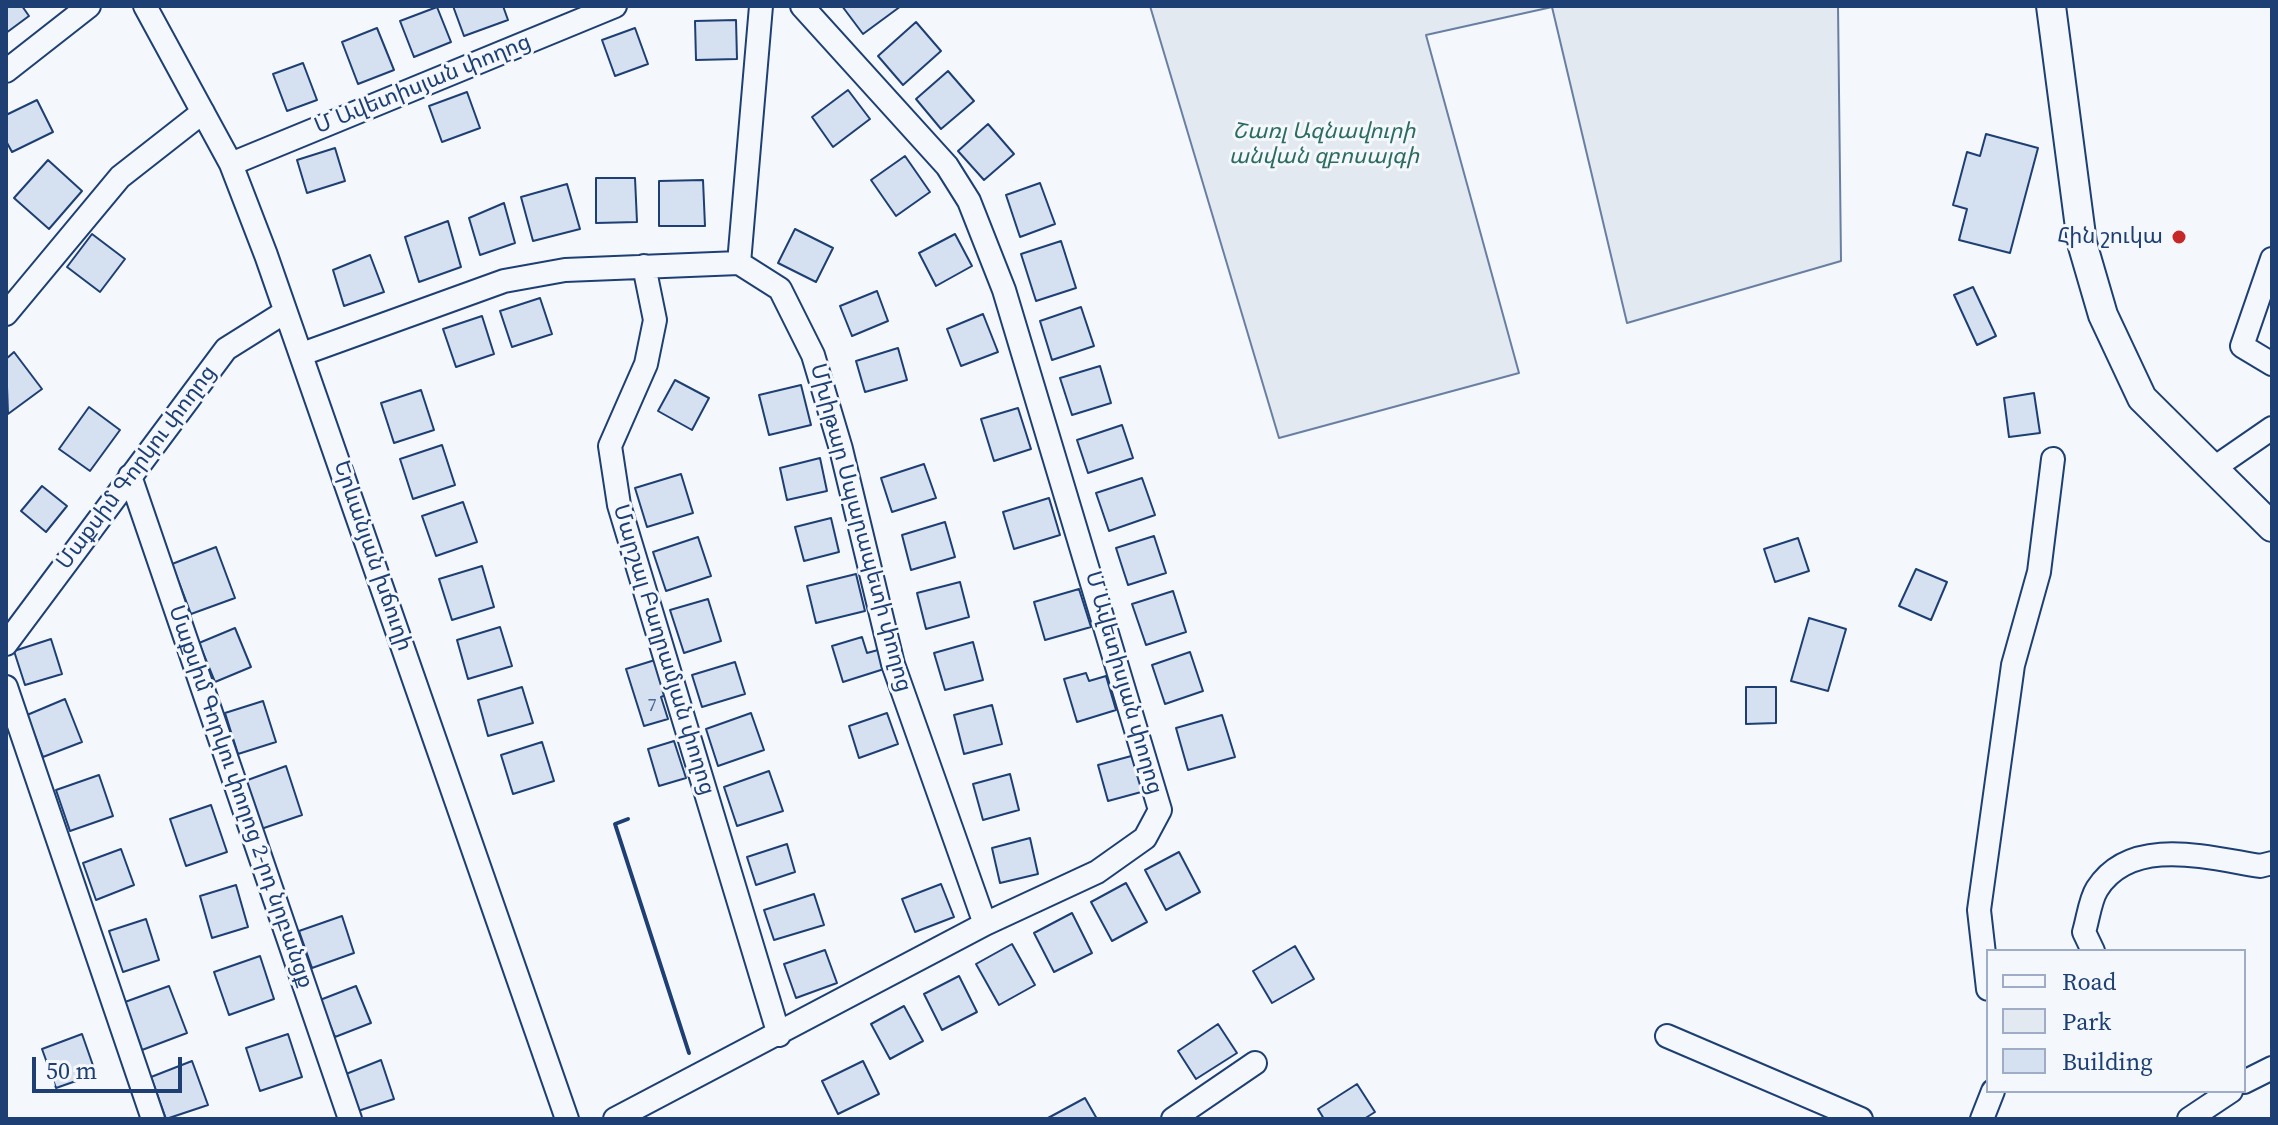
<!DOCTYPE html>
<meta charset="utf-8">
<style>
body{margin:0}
#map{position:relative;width:2278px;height:1125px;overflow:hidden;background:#f4f7fb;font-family:"Source Serif 4",serif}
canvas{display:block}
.frame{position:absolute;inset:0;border:8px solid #1d3f73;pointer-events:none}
.legend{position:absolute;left:1986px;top:949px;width:260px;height:144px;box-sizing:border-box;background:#f4f7fb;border:2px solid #9eadc5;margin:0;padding:10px 14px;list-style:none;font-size:24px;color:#1d3f73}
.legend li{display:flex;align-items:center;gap:16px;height:40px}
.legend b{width:40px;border:2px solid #9eadc5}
.scale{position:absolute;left:32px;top:1057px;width:150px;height:36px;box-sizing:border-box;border:4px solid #1d3f73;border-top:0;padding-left:10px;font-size:24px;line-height:28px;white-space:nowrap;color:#1d3f73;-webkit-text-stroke:6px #f4f7fb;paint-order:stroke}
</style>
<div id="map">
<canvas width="2278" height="1125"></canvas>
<div class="frame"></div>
<ul class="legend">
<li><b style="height:10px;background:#f4f7fb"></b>Road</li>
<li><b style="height:22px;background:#e3e9f0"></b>Park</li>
<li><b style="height:22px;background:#d5e0f0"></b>Building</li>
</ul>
<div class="scale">50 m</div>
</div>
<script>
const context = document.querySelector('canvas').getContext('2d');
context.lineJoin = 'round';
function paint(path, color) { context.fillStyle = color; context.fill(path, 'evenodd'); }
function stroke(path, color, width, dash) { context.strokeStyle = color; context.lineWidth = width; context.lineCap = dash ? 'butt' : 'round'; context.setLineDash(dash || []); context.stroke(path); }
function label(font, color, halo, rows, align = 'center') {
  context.font = font + ' "Source Serif 4","Noto Sans Armenian",serif'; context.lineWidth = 6; context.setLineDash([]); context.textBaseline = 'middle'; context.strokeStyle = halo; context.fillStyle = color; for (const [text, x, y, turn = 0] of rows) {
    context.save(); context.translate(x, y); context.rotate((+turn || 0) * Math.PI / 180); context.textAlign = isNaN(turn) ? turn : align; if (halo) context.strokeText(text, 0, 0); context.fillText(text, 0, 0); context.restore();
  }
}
const green = new Path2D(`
 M1150,6H1838L1841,261L1627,323L1552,7L1426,35L1519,373L1279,438Z`);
paint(green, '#e3e9f0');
stroke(green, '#687fa3', 2);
const building = new Path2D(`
 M6,6H22L29,16L6,33Z
 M453,6H503L508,20L464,36Z
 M842,6H901L863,34Z
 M437,7L451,42L414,57L400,21Z
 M736,20L737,59L696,60L695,21Z
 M916,22L941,51L903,85L878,56Z
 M377,28L394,70L358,84L342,42Z
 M635,28L648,64L615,76L602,40Z
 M303,63L317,100L287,111L273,74Z
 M948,71L974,101L941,129L916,99Z
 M848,90L870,119L833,147L812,117Z
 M467,92L480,128L442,142L429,106Z
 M37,100L53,132L12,152L6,141V115Z
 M988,124L1014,154L984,180L958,151Z
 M1986,134L2038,148L2010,253L1959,240L1967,209L1953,205L1967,152L1980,156Z
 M335,148L345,181L307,193L297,160Z
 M905,156L930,192L896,216L871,180Z
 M48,160L82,191L49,229L14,198Z
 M596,178H635L637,222L596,223Z
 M703,180L705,226H659V181Z
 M1040,183L1055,224L1020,237L1006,195Z
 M567,184L580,229L533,241L521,197Z
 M504,203L515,243L480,255L469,218Z
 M448,221L461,267L419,282L405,237Z
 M795,229L833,248L816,282L778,263Z
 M92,234L125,259L100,292L67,267Z
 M955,234L972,266L936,286L919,253Z
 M1061,241L1076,288L1036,301L1021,254Z
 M370,255L384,292L344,306L333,270Z
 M1973,287L1996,336L1977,345L1954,295Z
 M877,291L888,321L852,336L840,306Z
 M540,298L552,334L512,347L500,311Z
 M1081,307L1094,346L1052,360L1040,321Z
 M983,314L998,352L961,366L947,329Z
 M482,316L494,354L456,367L443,329Z
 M898,348L907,380L865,392L856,361Z
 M14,352L42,389L8,414L6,359Z
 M1100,366L1111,403L1072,415L1060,378Z
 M675,380L709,398L692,430L658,411Z
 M801,385L811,425L769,435L759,395Z
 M421,390L434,430L394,443L381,403Z
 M2034,393L2040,433L2009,437L2004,398Z
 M89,407L120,430L90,471L59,449Z
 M1018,408L1031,449L994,461L981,419Z
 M1122,425L1133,458L1088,473L1077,440Z
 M442,445L455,485L413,499L400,459Z
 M820,458L827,491L787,500L780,468Z
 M924,464L936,498L892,512L881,478Z
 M681,474L693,513L647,527L635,488Z
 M1142,478L1155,515L1109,531L1096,493Z
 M42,486L67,506L46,532L21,511Z
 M1049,498L1060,535L1014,549L1003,512Z
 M463,502L477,542L436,556L422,516Z
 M831,518L839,552L804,561L795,527Z
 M945,522L955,557L911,570L902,535Z
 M1154,536L1166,573L1128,585L1116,548Z
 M698,537L711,576L666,591L653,552Z
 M1798,538L1809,571L1775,582L1764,549Z
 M216,547L235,598L191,614L172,564Z
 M482,566L494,607L452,620L439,579Z
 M1916,569L1947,582L1931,620L1899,606Z
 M856,574L865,611L816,623L807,586Z
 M960,582L969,617L926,629L917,593Z
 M1079,589L1091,627L1045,640L1034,602Z
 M1173,591L1186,632L1146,645L1132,604Z
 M708,599L721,641L684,653L670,610Z
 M1809,618L1846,629L1828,691L1791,681Z
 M500,627L512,666L468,679L457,640Z
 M235,628L251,667L215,682L199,643Z
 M862,637L867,653L878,650L884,669L843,682L832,646Z
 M51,639L62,674L25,685L14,651Z
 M973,642L983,680L945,690L934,653Z
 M1190,652L1203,691L1165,704L1152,665Z
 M655,660L666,695L661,697L668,719L644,726L626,669Z
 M735,662L745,694L702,707L692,675Z
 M1086,673L1089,681L1106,676L1116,710L1077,722L1064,679Z
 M522,687L533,723L488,736L478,700Z
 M1746,687H1776V723L1746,724Z
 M65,699L82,742L43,757L27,715Z
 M263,701L276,742L238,754L225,713Z
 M992,705L1002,744L964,754L954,715Z
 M751,713L764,750L718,766L706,729Z
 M887,713L898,744L859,758L849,726Z
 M1222,715L1235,757L1188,770L1176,728Z
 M674,741L686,778L659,786L648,749Z
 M542,742L554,781L513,794L501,755Z
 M1135,755L1145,791L1108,801L1098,765Z
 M286,766L302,815L261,829L245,781Z
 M769,771L783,811L737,826L724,787Z
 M1010,774L1019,810L983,820L973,784Z
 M99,775L113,816L70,831L56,790Z
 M211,805L227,852L186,866L170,819Z
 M1030,838L1038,874L1000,883L992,848Z
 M787,844L795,872L756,885L747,857Z
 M121,849L134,885L96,900L83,863Z
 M1179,852L1200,892L1166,910L1145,870Z
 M1126,883L1147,922L1112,941L1091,902Z
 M941,884L954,917L915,932L902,899Z
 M236,885L248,927L212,938L200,896Z
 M814,894L824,925L774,940L764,910Z
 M1072,913L1092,953L1054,972L1034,933Z
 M342,916L354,953L312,968L299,931Z
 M146,919L159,960L123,972L109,931Z
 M1012,944L1035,985L999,1005L976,964Z
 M1295,946L1314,979L1272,1003L1253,971Z
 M825,950L837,983L796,998L784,964Z
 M260,956L274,999L229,1015L214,972Z
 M959,976L977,1012L942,1030L924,994Z
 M169,986L187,1033L142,1050L125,1002Z
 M356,986L371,1023L335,1037L320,1000Z
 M904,1006L923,1041L890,1059L871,1024Z
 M1218,1024L1237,1053L1196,1079L1178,1051Z
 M82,1034L96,1074L56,1088L42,1049Z
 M288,1034L302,1077L260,1091L246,1048Z
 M381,1060L394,1099L358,1111L346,1074Z
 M192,1061L208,1105L166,1119L151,1077Z
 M863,1061L879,1094L838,1114L822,1081Z
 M1357,1084L1375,1112L1364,1119H1324L1318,1109Z
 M1085,1098L1097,1119H1049L1048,1118Z`);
paint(building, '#d5e0f0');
stroke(building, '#1d3f73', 2);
const minor = new Path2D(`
 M145,6L231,164L266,255L567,1119
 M6,71L89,6
 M231,164L615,6
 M2272,259L2242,346L2272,364
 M739,263L761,6
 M644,266L655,320L646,364L610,446L619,505L779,1035
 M6,314L120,177L203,112
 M302,354L504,281L565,270L739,263L780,289L813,355L841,449L893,664L985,924
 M2214,468L2272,428
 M130,476L350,1119
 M6,644L226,349L285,312
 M6,687L153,1119
 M2093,951L2084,932C2088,919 2090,900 2097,889C2131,835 2209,858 2260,866L2272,863
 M1988,989L1979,910L2013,665L2039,572L2053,459
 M1667,1036L1861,1119
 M2244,1082L2272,1068
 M615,1119L985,924L1097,872L1145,838L1160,810L1004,290L969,201L947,166L802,6
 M1173,1119L1255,1063
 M1982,1119L1993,1091
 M2189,1119L2231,1091`);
const major = new Path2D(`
 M2051,6L2082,243L2103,315L2142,398L2272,527`);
stroke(minor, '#1d3f73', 26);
stroke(major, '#1d3f73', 32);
stroke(minor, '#f4f7fb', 22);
stroke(major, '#f4f7fb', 28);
stroke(new Path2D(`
 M628,819L615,824L689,1053`), '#1d3f73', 4);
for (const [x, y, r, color] of [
 [2179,237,8,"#c62828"]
]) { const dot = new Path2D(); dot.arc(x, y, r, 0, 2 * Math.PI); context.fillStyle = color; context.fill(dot); stroke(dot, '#f4f7fb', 3); }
label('18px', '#4b6792', null, [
 ["7",652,706]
]);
label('22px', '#1d3f73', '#f4f7fb', [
 ["Մ Ավետիսյան փողոց",423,85,-22],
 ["Մաքսիմ Գորկու փողոց",137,468,-53],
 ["Մխիթար Սպարապետի փողոց",860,528,75],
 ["Երևանյան խճուղի",372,556,71],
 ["Մարշալ Բաղրամյան փողոց",663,650,73],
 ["Մ Ավետիսյան փողոց",1123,683,74],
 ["Մաքսիմ Գորկու փողոց 2-րդ նրբանցք",240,797,71]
]);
label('italic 22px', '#2c6c60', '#f4f7fb', [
 ["Շառլ Ազնավուրի",1324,132],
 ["անվան զբոսայգի",1324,157]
]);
label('22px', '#1d3f73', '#f4f7fb', [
 ["Հին շուկա",2163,237]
], 'right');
</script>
